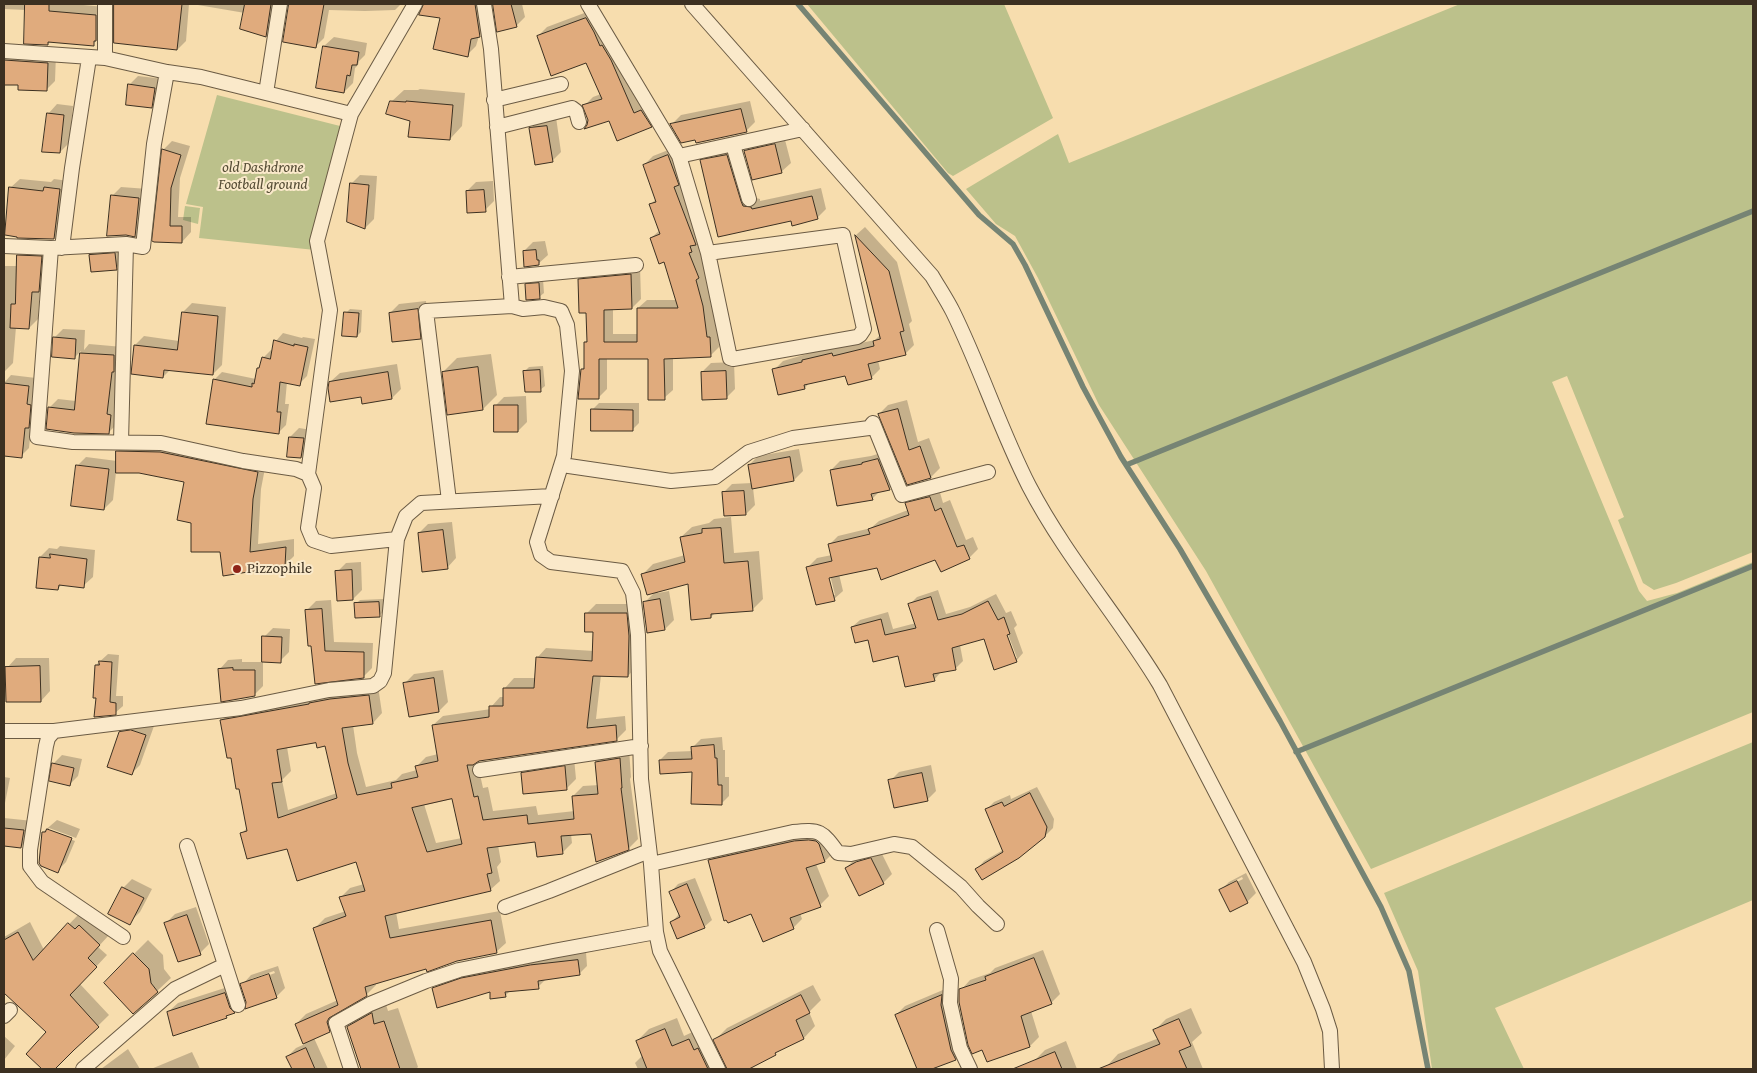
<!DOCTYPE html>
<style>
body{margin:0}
#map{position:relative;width:1757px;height:1073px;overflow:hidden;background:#f7ddae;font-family:"Gentium Book Plus",serif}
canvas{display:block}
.frame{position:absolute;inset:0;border:5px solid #3c3021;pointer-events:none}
</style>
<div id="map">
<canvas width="1757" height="1073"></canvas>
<div class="frame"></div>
</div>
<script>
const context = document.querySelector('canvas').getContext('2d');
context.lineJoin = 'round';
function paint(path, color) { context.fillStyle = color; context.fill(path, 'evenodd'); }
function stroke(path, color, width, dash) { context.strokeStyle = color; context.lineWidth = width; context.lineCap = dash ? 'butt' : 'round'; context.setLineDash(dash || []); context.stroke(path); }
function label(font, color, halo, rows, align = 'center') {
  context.font = font + ' "Gentium Book Plus",serif'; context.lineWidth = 4; context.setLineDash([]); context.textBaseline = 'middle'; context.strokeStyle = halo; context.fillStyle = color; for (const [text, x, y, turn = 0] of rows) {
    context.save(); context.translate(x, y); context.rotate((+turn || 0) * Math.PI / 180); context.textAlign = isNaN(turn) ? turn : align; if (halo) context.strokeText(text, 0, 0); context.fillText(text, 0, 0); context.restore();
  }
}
paint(new Path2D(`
 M807,4H1004L1053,118L953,176L948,173Z
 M1460,4H1753V552L1676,583L1654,590L1643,583L1618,520L1624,517L1567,376L1552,382L1639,591L1647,601L1677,593L1753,562V712L1371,869L1206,571L1099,405L1038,278L1015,236L996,224L966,189L1058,134L1069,163Z
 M217,95L344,127L315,250L199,238L203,207L186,204Z
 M185,206L200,208L198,224L183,220Z
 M1753,742V900L1495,1008L1524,1069H1432L1418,971L1384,893Z`), '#bcc18b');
paint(new Path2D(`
 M4,4H73L105,7L102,35L93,44L51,41L48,44L26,10L4,9Z
 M115,4H189L186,41L178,49L115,42Z
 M192,4H277L273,27L266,35L245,13Z
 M290,4H401L395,10L365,11L329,10L324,38L316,46Z
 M424,4H485L489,26L479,36L476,46L467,55L441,17L422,14Z
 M494,4H522L525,17L516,26L498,31Z
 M595,9L660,117L651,126L610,119L589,120L584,106L593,97L601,94L586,62L538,36L547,27Z
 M334,37L367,43L365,55L359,61L358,65L355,68L353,83L344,92L317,87L324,46Z
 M4,46L56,54L55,81L46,90L20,84H4Z
 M138,76L164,79L160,98L151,107L129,85Z
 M420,89L465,93L462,126L450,139L411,120L391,102L404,90H418Z
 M750,101L755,122L746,131L696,138L672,124L681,115Z
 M57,104L73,106L69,143L60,152L48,114Z
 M556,117L561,152L552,161L531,128L540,119Z
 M784,136L791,163L781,172L745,151L754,142Z
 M172,141L190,146L180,178L178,217H191V232L182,242L154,241L163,150Z
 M736,146L752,197L760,199V201L821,188L826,209L817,218L792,219L719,236L702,161L711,152Z
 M676,147L700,242L698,244L707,268L704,271L712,297L716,328H718L719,347L710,356L673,358V390L664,398L650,358H607V389L598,398L582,369L585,366V342L588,340V312L579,280L588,271L640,266L641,299L632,308H613V334H638V308L647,300H677L664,260L651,238L660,230L650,205L656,199L644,165L653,156Z
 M360,175L377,176L374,219L365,228L351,184Z
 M20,179L51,182L54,179L69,181L63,229L54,238L10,188Z
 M493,181L494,201L485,210L467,191L476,182Z
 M121,187L148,189L144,226L135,235L112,196Z
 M865,227L897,262L912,321L909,324L914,345L905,354L878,360L880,369L871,378L846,374L809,383L805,388L779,394L774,370L783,361L841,344L842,347L875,340L880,335L856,235Z
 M545,241L548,255L538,264L524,251L533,242Z
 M124,245L125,259L116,268L90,255L99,246Z
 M27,247L50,248L48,282L40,290L38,319L29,328L16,327L13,363L4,372V266H18V256Z
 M543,279L544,293L539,297L526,285L531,281Z
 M426,301L429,328L420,337L390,313L399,304Z
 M192,303L226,307L222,365L213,374L171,369L163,377L135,345L144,336L179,341L183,312Z
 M350,309L362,310L361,332L357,336L346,313Z
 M63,329L85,330L84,350L89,344L123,347L117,424L109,432L49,408L58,399L76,401L81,351L75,357L54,338Z
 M283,333L302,338L303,337L315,339L307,376L299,384L287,382L285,404H289L286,425L278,433L214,380L222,372L256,379L263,358L271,350L273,351L276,341Z
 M491,354L497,395L483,409L443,372L457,358Z
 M734,362L735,389L726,398L702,372L711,363Z
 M397,364L401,389L392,398L362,395L330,382L340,373Z
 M543,366L545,386L540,390L525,371L529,367Z
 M11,375L36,378L29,448L21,456L4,454V383Z
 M526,396L527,422L518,431L495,406L504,397Z
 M907,400L918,442L929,438L940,468L931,477L908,483L879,414L888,405Z
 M599,403H639V423L632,430L592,410Z
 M299,428L312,430L310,448L301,457L290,437Z
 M126,443L266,463L261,489L258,544L294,539V556L285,565L221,551L193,522L186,481L139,472H116L113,500L104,509L77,466L86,457L117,461V452Z
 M799,449L803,471L794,480L753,488L755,505L746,514L723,493L732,484L752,483L749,465L758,456Z
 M887,451L899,479L890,488L880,491L872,499L831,470L840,461L871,456Z
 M939,489L943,503L950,500L966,540L973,537L978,549L969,558H936L877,566L839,574L843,591L834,599L808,567L817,558L832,555L829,545L838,536L871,528L879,521L908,510L906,504L915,495ZM829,571L835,595H832L827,572Z
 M731,517L734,553L759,551L763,599L752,610L715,613L711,617L689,582L657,591L658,593L669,591L674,620L665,629L648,631L644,603L655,592L642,575L653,564L685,555L681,537L692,527L709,523L714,519Z
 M452,522L456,558L447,568L419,533L428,524Z
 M60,546L95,550L93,577L83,586L62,584L58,589L40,557L49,548L57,549Z
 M361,562L362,590L353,599L337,572L346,563Z
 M938,590L946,614L970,607L996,594L1006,613L1011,611L1017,625L1014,628L1023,653L1016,661L984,638L960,645L963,661L955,669L941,672L934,680L899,655L852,627L860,620L888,612L893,629L916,623L910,604L917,597ZM1006,629L1017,658H1014L1004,630Z
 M383,599V612L379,616L356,604L360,600Z
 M331,600L334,642L373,643L372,668L363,677L312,644L307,610L316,601Z
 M596,604H636L637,666L628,676L601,675L596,719L625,716L626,730L616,740L477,761L483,788L488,787L493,811L536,806L538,815L575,811L573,796L583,786L599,785L596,762L606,752L629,749L631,777L630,779L638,839L628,849L592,832L571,834L572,843L563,852L536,840L498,845L501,862L497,867L500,881L490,890L396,912L399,929L500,911L506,943L496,952L427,968L376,982V985L366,995L336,1012L339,1021L329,1031L314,1038L328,1069H293L287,1057L296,1048L305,1044L296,1024L306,1014L338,1000L315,928L325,918L346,911L341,897L350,888L364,884L357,860L287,847L241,834L248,827L232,756L221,721L231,711L378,686L382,713L373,723L353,725L357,753L366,787L396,780L402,774L417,770V766L426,757L438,754L433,725L443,716L491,709V707L500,697H505V688L514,678H536L537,658L546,648L594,651V631L587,613ZM317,741L326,745L337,793L288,810L282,780L291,771L287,747ZM453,797L462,838L436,843L424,804Z
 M273,628L290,629L289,652L280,661H263V686L254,695L219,670L228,660L242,659V662H263L264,637Z
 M108,654L119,655L116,696H123V706L115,713L97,697L96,665Z
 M16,658H49L50,691L41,701L7,668Z
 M443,670L448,702L439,711L405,683L414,674Z
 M141,722L154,726L140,765L131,774L120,733L129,723Z
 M722,737L723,750H725V777H729V796L721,804L693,771L660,760L668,752L693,751V747L701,739Z
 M62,755L82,759L78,776L69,785L53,764Z
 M574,758L576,779L566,789L522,773L531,764Z
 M931,765L936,791L927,800L890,781L899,772Z
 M4,777L10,778L4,808Z
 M1037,787L1054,819L1053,828L1045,836L977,869L984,861L1003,850L987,809L994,802L1010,795L1011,799Z
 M4,818L33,821L30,838L21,847L4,845Z
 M57,820L80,829L76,838L49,828V831L75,841L66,862L57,871L43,832Z
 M819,831L834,852L825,861L816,864L829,896L820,905L800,913L802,919L793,928L752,912L710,860L719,851Z
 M880,850L892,874L883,883L846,868L855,859Z
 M1246,873L1256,893L1247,902L1220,891L1229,882ZM1242,877L1243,879L1229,886V884Z
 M695,878L712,920L704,927L672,922L679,914L671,892L678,884Z
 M132,879L152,889L140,912L131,921L123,888Z
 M196,907L209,944L200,953L166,923L175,914Z
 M80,913L110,934L98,947L107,955L80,984L109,1015L54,1069H44L28,1054L48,1032L4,991V937L30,922L44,950Z
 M148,940L163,955L164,969L171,978L157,991L105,983Z
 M1043,950L1060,994L1051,1003L1031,1011L1039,1037L1030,1046L983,1048L961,990L970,980L990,973L995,968Z
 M586,952L587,966L579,974L546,979L538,987L511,990L505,996L491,991L433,989L441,981L539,957Z
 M278,966L285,988L276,997L248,1002L242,985L251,975ZM274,971L275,973L251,982V979Z
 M234,985L243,1003L226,1017L168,1012L178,1003Z
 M813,985L821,1000L809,1012L815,1026L804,1038L779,1049L775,1054L746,1069H638L635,1063L643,1055L637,1041L649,1029L677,1018L684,1036L701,1028L710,1037L722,1061L728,1067L715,1040L727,1028Z
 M950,987L964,1050L955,1059L928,1069H919L896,1015L905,1006Z
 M385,1001L388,1011L398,1008L418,1067L416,1069H363L348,1027L362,1013Z
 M1191,1008L1202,1033L1192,1042L1203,1069H1108L1107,1066L1118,1054L1159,1038L1155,1030L1166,1019Z
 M4,1036L15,1046L4,1060Z
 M1066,1041L1077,1069H1038L1034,1061L1045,1050Z
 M128,1049L140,1069H101Z
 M192,1052L200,1069H151Z`), '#0003');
stroke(new Path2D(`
 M798,4L979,215L1013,244L1025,265L1083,387L1121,457L1180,549L1280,721L1381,907L1409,971L1428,1069
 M1126,465L1753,211
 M1296,752L1753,566`), '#768474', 5.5);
const building = new Path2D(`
 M25,4H49V11L96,15V41H94V46L48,42V45L24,44Z
 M114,4H182L177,50L114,43Z
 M245,4H271L266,37L240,29Z
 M289,4H324L316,48L283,42Z
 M424,4H475L480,37L471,39L468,57L433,49L440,18L419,15Z
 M493,4H511L517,27L497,32Z
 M586,18L594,32L600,46L602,45L611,60L634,113L641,110L652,127L617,141L609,121L584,129L587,125L588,120L582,105L602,99L586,63L551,76L537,36Z
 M323,46L359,52L357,65H352L350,76L347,75L344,93L316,88Z
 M4,60L48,63L47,91L18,90V85H4Z
 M128,84L155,88L152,108L126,105Z
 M390,101L406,102V101L453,105L450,140L408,137L410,121L386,114Z
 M741,109L747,132L696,143L695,140L681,143L670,124Z
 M47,113L64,115L60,153L42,152Z
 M547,126L553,162L535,165L529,128Z
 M775,144L782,173L752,180L744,151Z
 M162,149L181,155L171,188L170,226H182V243L154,242L152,241Z
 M668,155L679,185L674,187L696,245L690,246L692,252L689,253L699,278L696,280L703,306L707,337H710L711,357L664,359L665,400H648V359H599V399H578L581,369H584V342H587L586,313H579L578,279L631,274L632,309L604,310V342H637V308H678L664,262L659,264L650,238L660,234L649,204L656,202L643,165Z
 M727,155L741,201L743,206L751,207L752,209L812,196L818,219L792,226L791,221L718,237L700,160Z
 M350,183L369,185L365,229L347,222Z
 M9,187L43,191L44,187L60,189L54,239L17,238V237L5,235Z
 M484,190L486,212L467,213L466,191Z
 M111,195L139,198L135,237L126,235L107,236Z
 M855,235L889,271L904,331L900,332L906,355L868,364L872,379L848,385L845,376L804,385L805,389L778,395L772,369L802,362V360L832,353L833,356L874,346L873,341L880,339Z
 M536,250L537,260H539V265L524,267L523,251Z
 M115,253L117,270L91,272L89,255Z
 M17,255L42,256L39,292H32L29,329L10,328L11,304H15Z
 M539,283L540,299L526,300L525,284Z
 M418,309L421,339L392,342L389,313Z
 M182,312L218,316L213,375L164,370L163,378L131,374L134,345L177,350Z
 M344,312L359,313L357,337L342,336Z
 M53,337L76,339L75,359L52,357Z
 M274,340L294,346V344L308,347L300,386L280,382L277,412H281L279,434L206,424L213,379L252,387V383L254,384L257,368H259L262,357L270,359Z
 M80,353L114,355V372H112L107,414L111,415L109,434L74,433L46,429L48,407L74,410Z
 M478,367L483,410L447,415L442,372Z
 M540,370L541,392H525L523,371Z
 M726,371L727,399L702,400L701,372Z
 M388,372L392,399L362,404L361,397L330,402L328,388L329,382Z
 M4,383L29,386L27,404L31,405L29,428H25L22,458L4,456Z
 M494,405H518V432H494Z
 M591,409L633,410V431H591Z
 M898,409L909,450L920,446L931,478L907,485L878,414Z
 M289,437L304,438L301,458L287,457Z
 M116,451L160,452L258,472L253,499L250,552L286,547L285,566L223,576L220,552H191V523L177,520L184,482L139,473H116Z
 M790,457L794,481L752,489L748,465Z
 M878,459L890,490L871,494L873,500L837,506L830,470L862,464V463Z
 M76,465L109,469L104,510L71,506Z
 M744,491L746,515L724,516L722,492Z
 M930,497L935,511L941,508L957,547L964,545L970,559L941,572L935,560L881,580L877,568L829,578L835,601L816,605L806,567L832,561L828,544L870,534L868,529L909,515L905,503Z
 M721,528L724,563L748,561L753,611L711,614V618L691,620L688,584L647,595L641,574L685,562L680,537L702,533V529Z
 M443,530L448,569L422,572L418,533Z
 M50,554L87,559L84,588L59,585L58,590L36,588L39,557L50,558Z
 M352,570L353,600L337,601L335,571Z
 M931,597L938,620L962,614L988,601L998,620L1004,617L1010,634L1007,635L1017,662L994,670L984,639L952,648L956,670L933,674L935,681L905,687L898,656L873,662L868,640L855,643L851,627L881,619L885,635L916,628L908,604Z
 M660,599L665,630L647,633L643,602Z
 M379,602L380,617L355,618L354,603Z
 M322,609L325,651L364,652V678L315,684L311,646H308L305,610Z
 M585,613H627L629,636L628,677L593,676L587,728L616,725L617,741L479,761L473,765H467L474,797L478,796L483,820L527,815L528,824L574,819L572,796L598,794L595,762L620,758L622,788H621L629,850L596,862L591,834L561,836L563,854L537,857L535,842L487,848L492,873L487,874L491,891L385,916L390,938L491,920L497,953L457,961L427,972L426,969L365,987L367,996L329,1018L327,1022L330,1032L303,1044L295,1024L338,1005L313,928L346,916L339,897L365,891L356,862L297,881L287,849L247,859L240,833L247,831L239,789H236L231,758H227L220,720L309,704V703L330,699L369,695L373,724L342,728L348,763L357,795L392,788L391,783L418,777L415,766L438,761L432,725L489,717V706H503V688H534L536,657L592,661L593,632H585ZM316,743L317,748L325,746L337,798L278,818L272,783L282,782L277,750ZM452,799L462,844L427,852L412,808Z
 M262,636L282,637L281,663L262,662Z
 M99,661L112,662L110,702L116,703V715L94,717L96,698H93L95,665H99Z
 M40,666L41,702H6L5,667Z
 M233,668V670H255V696L221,702L218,669Z
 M434,678L439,712L409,717L403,683Z
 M131,730L146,735L132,775L107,767L119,732Z
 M714,745L715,758H717L718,785H722V805L691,804L692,772L660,774L659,760L692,759L691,747Z
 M52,763L74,768L70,786L49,781Z
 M565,766L567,790L523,794L521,773Z
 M922,773L928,801L894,808L888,780Z
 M1030,793L1047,827L1045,837L1019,858L982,880L975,869L1003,852L985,809L1002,802L1004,806Z
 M4,828L24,830L21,848L4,846Z
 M47,829L72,838L58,873L41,866L39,863L42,832H45Z
 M809,840L816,841L819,844L825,862L806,868L821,907L790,918L794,929L763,942L751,914L728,923L726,920L724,921L708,860L794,841Z
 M871,858L884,884L859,896L845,868L856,862Z
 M1237,881L1248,903L1230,912L1219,890Z
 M687,884L705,928L677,939L670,922L680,917L669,892Z
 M122,887L144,898L130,925L108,914Z
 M187,915L201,955L178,962L164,923Z
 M68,923L75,929L79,925L100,945L88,958L97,967L70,995L99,1027L74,1050L55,1069H42L26,1054L46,1032L4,993V940L18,932L33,960Z
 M133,953L149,969L151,983L158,992L133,1014L104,983Z
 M1034,958L1052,1004L1021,1016L1030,1047L987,1062L982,1050L972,1054L968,1045L959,1002V989L986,980L985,977Z
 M578,960L580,975L538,981L539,989L505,992L506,997L490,999V992L437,1008L432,988L461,978L530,965Z
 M269,974L277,998L245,1009L246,1002L240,984Z
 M225,993L230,1008L235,1013L226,1016L227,1018L173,1036L167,1012Z
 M801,995L810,1013L796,1020L804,1039L775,1053L776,1055L749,1069H727L713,1040Z
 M942,995L941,1005L951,1050L956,1060L932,1069H917L895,1015Z
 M372,1013L374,1024L384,1021L400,1069H361L347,1027Z
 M1179,1019L1191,1046L1179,1051L1187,1069H1098L1160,1044L1153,1030Z
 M665,1029L672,1046L689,1039L694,1050L698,1048L708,1069H647L636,1041Z
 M306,1048L315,1069H292L286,1057Z
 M1055,1052L1062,1069H1013Z`);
paint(building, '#e0ab7d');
stroke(building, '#3c3021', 1);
const minor = new Path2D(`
 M484,4L491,49L512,306L523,309L544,307L561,311L567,325L572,371L564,456L537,542L541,555L551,562L622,571L633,593L638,635L641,779L651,864L656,932L660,951L718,1069
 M588,4L679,156L708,253L730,358L733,359L857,337L860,335L864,329L843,235L708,253
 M692,4L932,276C939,288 947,300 953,312C981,369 1000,429 1029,486C1066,557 1119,617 1160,685L1304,962L1323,1009L1330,1031L1332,1069
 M4,51L105,58L167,72L201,77L351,114L415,4
 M105,58V4
 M266,93L280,4
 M494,100L561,84
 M497,127L572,108L576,111L579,122
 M733,145L749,199
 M679,156L803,129
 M4,246L51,248L126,244
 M51,248L37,437L73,442L161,443L243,461L296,469L308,474L314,488L308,528L313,540L331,546L397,539
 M62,248L72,168L89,58
 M509,277L636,265
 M121,442L126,244L143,247L154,144L167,72
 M562,465L671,481L715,477L749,452L793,438L869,428L873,423L902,495L988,472
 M308,474L330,310L317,241L351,114
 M449,501L426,311L512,306
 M4,731H54
 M480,770L641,746
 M187,846L238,1005
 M651,864L793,832C820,829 822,831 838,853L851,854L894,844L912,847L961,887L978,906L997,924
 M505,907L549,891L649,851
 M937,930L951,979L950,1003L960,1048L970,1069
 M123,937L42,882L30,866V850L46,746L48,738L54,731L241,708L329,690L373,686L380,681L384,673L397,539L406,516L421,503L552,496
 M4,1016L10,1010
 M83,1069L175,989L225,965
 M351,1069L336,1023L370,1004L426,981L459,970L553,951L656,932`);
stroke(minor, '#6b5b44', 16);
stroke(minor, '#fae9ca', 14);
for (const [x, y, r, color] of [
 [237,569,5,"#8f2418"]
]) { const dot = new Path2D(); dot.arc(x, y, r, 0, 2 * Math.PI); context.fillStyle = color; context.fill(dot); stroke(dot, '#fae9ca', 2); }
label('italic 15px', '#564d36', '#fae9ca', [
 ["old Dashdrone",263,168],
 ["Football ground",263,185]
]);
label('15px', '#3c3021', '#fae9ca', [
 ["Pizzophile",247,569]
], 'left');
</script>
